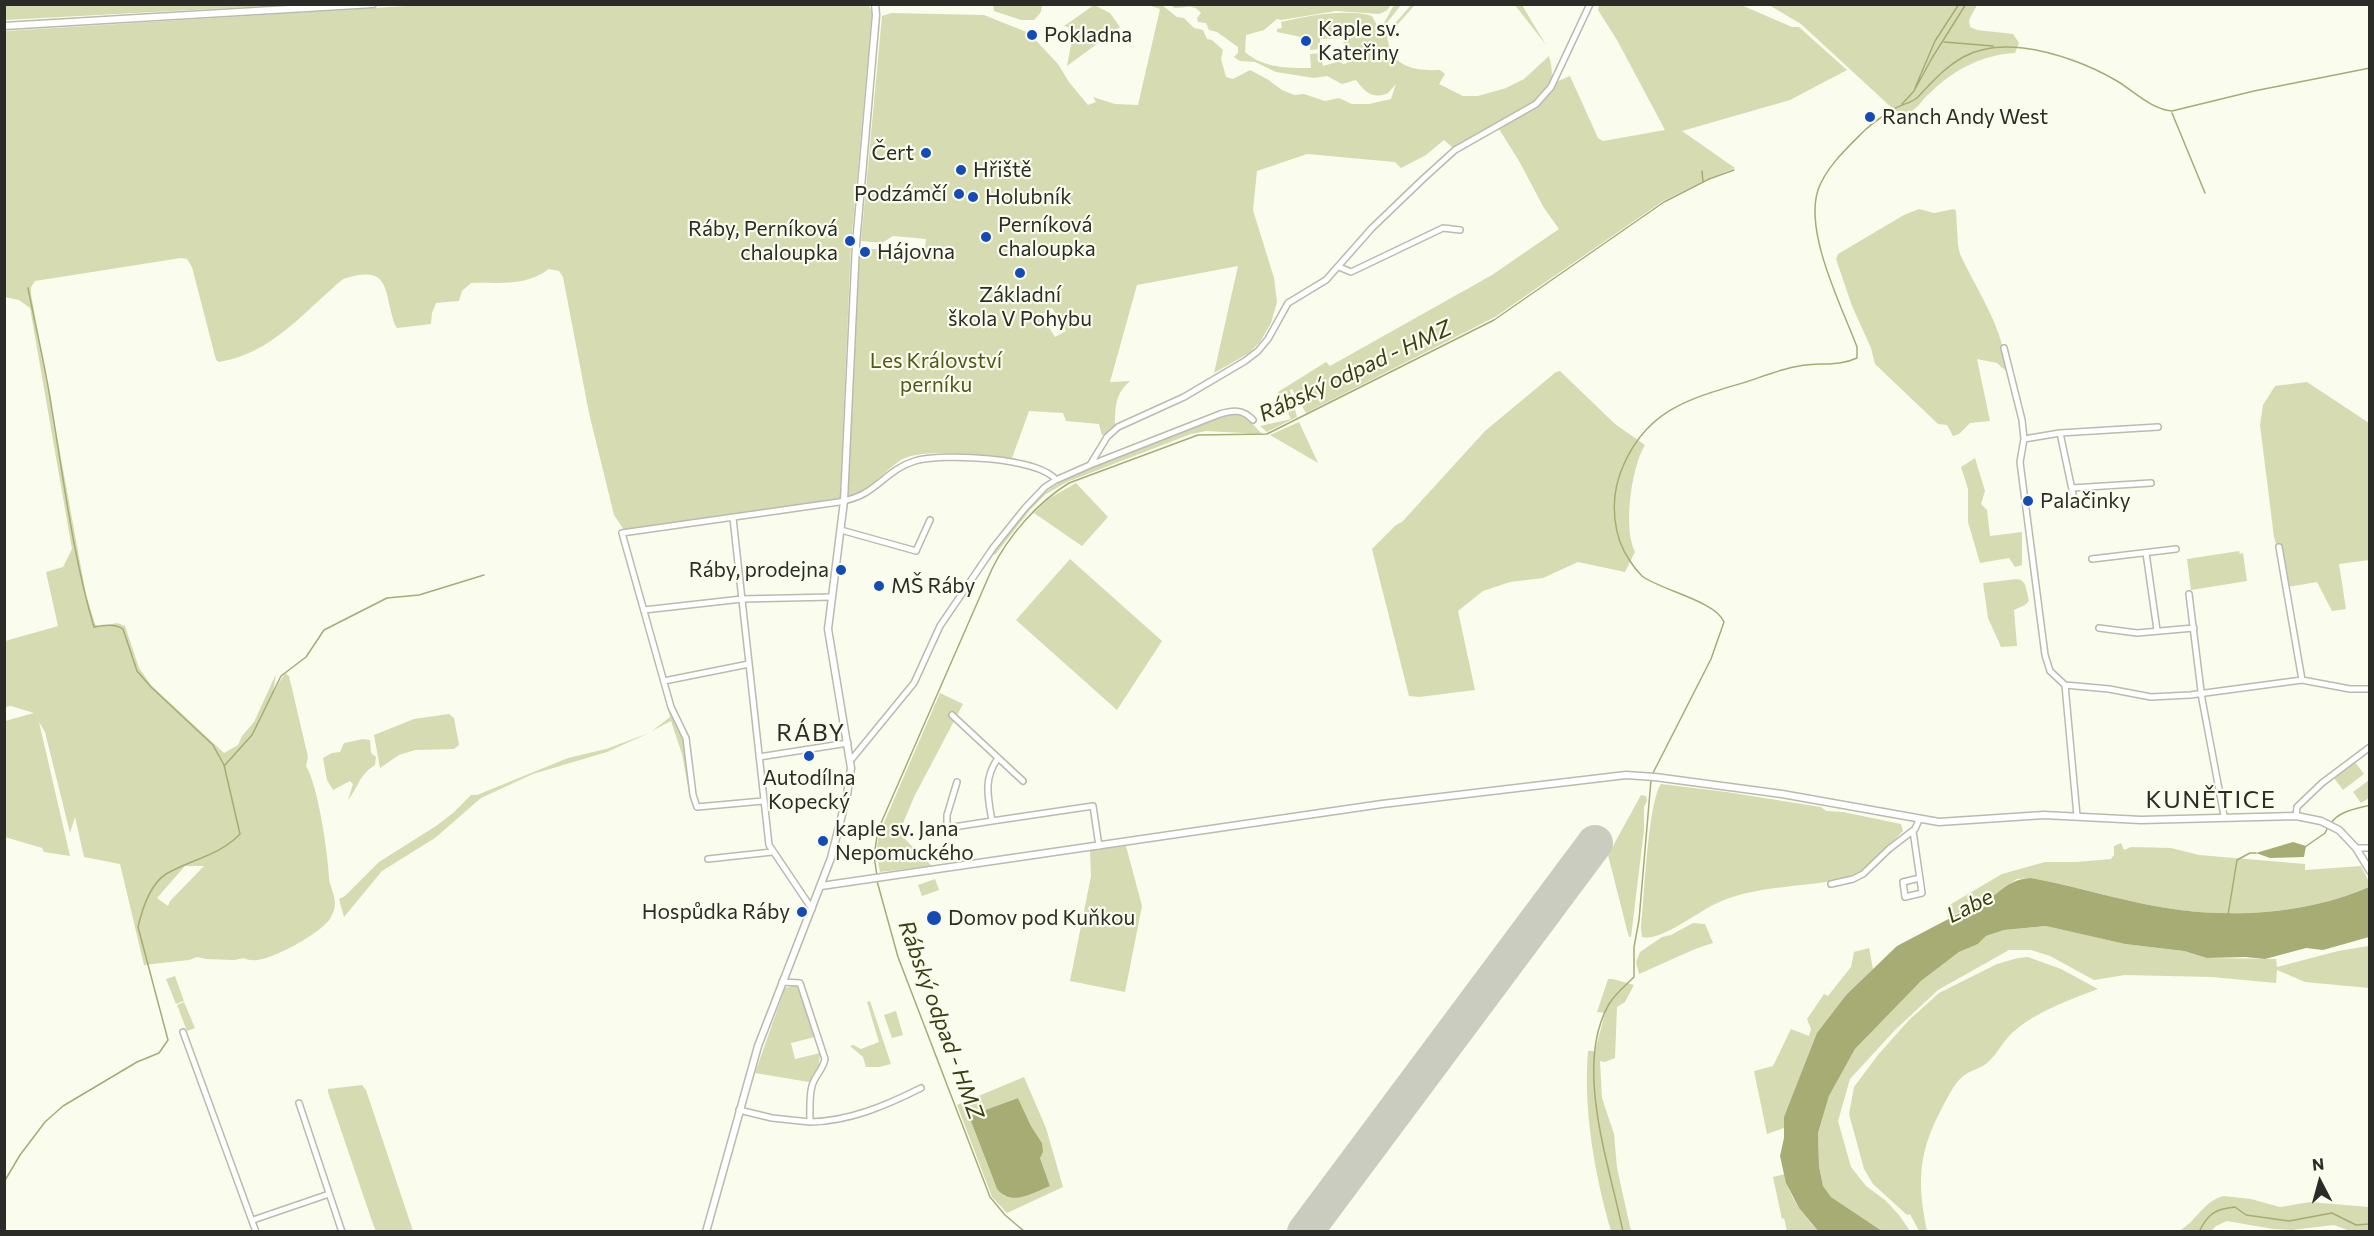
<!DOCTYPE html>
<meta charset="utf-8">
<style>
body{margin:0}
#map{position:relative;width:2374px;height:1236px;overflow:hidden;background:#fafcee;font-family:Commissioner,sans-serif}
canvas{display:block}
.frame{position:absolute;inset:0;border:6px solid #2b2c27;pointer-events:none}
.north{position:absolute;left:2290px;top:1152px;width:60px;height:60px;-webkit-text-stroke:4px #fafcee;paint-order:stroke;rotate:354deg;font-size:16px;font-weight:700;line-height:24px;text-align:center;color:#2b2c27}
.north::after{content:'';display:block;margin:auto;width:21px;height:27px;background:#2b2c27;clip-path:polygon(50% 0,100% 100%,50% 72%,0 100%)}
</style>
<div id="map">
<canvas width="2374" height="1236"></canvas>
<div class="frame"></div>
<div class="north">N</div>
</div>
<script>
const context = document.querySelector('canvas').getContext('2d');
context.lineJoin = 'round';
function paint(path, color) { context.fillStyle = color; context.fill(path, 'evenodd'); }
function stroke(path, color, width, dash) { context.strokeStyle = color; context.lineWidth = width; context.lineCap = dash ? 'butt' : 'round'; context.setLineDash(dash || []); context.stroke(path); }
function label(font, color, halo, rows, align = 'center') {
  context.font = font + ' Commissioner,sans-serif'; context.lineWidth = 4.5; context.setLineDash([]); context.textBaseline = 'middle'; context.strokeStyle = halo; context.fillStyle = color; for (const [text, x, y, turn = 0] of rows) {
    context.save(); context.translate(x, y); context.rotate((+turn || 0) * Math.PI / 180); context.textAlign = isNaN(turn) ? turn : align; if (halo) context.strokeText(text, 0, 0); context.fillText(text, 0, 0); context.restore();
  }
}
paint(new Path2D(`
 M5,4H284V5L5,20Z
 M439,4H868L872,12L851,245L840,499L624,530L614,515L589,413L563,277L559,271L549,269C524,287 501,282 471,283L462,291L459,301L436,303L432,313L431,324L397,328L395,325C383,291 392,263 343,279C305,311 271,354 219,362L216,360L192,267L187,259L181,258L35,281L31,287V294L86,595L95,624L99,627L117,623L125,626L139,668L151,685L224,753L238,745L242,736L254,722L276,674L273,693L285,673L289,676L308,757L306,766C318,785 328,854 329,878C329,884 335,894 335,904C335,908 333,913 331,917C326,928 295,946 283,951C272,956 256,964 244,958L235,960L206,959L197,957L189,960L144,965L120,864L84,857L75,817L70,833L45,732L39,722L70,856L44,852L42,848L5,837V721L34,713L11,706L5,707V641L58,626L46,572L63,567L72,549L30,308L19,300L5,297V31ZM185,866H204L170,901L168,906L157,898Z
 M993,5H1042L1041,12L1034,20H1021L994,11Z
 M1094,5L1110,13L1120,27L1067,66L1074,29L1064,26Z
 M1148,5H1162L1177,17L1184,18L1194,28L1203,30L1207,39L1212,40L1223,50L1221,59L1226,77L1233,79L1250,70L1267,79L1282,90L1294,95L1304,94L1325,101L1339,98L1352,104H1369L1391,99L1396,84L1388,93C1373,100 1365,92 1356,80L1342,84L1327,76L1314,78L1276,72L1255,62L1240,61L1234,57L1238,53V47L1217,32L1209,30L1206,23L1198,22L1197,18L1201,13C1193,3 1185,8 1175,8L1170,5H1391L1386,11L1379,14L1336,11L1281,20L1277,19L1264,30L1246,35L1245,52C1263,68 1287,68 1311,68L1310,54L1321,53L1323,66L1340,61L1343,64L1347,63L1348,59L1345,55L1343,38L1320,39V49L1310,50L1311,39L1277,32V29L1282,28L1281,22C1305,16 1349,8 1372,16L1378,27L1384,23L1394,5H1401L1382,29L1384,36L1411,5H1415L1387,36C1391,67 1413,71 1440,70L1445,74L1439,84L1463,96H1478L1506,88L1524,79L1549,56C1552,66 1554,79 1548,88C1536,107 1475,139 1453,148L1444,140L1426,155L1401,168L1395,162L1307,154L1257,171L1253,210L1274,278L1277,302L1271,323L1260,342L1249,353L1214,373L1238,266L1137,285L1110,382L1130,381C1115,394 1115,407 1115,426L1102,436L1099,424L1066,421L1063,413L1029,411L1012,458C984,457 930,448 905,458C888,465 865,498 848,495L860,249H880V251L924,255L926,239L893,236L882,243L861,241L882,16L891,13L984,15L1029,33L1058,64L1069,82L1088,105L1096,102L1093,97L1115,104L1138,105L1160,9ZM1052,308L1066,331L1055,337L1041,315Z
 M1515,5H1522L1546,45Z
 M1599,5H1741L1792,27H1799L1847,70L1790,100L1682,131L1735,168L1705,180L1663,201L1495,317L1306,413L1292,389L1290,390L1297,417L1267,432L1260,426L1291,419L1278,392L1326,362L1330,366L1492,275L1559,229L1544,208L1519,161L1499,129L1538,106L1556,82L1570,76L1598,138L1603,141L1665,130L1617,40L1598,10Z
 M1769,5H1977L1969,20L1970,27L1977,30L2013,34L2019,43L2015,53C1982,55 1955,69 1931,92C1918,103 1921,108 1903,115L1892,108L1801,24Z
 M1919,209L1934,213L1954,209L1956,211L1958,245L1960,254C1977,291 2005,329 2006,371L1997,363L1977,359L1990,421L1970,423L1959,434L1953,436L1947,425L1938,424L1875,364L1871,348L1852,306L1836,259L1838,254L1904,215Z
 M1560,371L1615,424L1645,445C1631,468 1623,528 1635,552L1625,572L1578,562L1543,578L1510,582L1483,591L1458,611L1475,690L1419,697L1409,696L1372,549L1396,525L1402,522L1485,431L1556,372Z
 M2307,382L2369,423V560L2339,564L2346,609L2332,611L2317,582L2288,587L2274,537L2260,425L2263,405L2275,386Z
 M1233,413L1247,418L1262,434L1206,431L1191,434L1067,482L1046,494L1030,510L995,555L994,554L959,602L1008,531L1039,496L1063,480L1220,415Z
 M1299,422L1318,463L1270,435Z
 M1975,458L1985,491L1981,504L1987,510L1990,536L2022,532V565L2015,567L2009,558L1980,563L1968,522V489L1961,467Z
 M1076,483L1108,517L1082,546L1034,513L1048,499Z
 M2239,551L2240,554L2243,553L2247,581L2191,590L2187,559Z
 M1070,559L1162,641L1117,710L1016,620Z
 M2017,579L2021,580L2025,584L2029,601L2025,605L2014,610L2017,646L2001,647L1988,618L1983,583Z
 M940,693L963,704L914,797L899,833L932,866L880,872L876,852L879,834Z
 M667,705L683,733L691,804L682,754L671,721L652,731L670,717Z
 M449,714L454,718L459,745L454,749L415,750L399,755L380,768L374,735L414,719Z
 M649,733L607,752L533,774L481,798L435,838L382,871L344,917L339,899L345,896L379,862L436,826L453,813L471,795H477L568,758L606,749Z
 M363,739L370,740L371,753L376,757L375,765C359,775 359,786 348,800L353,784L350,781L333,790L327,780L323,758L332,753L340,752L344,743Z
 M2355,762L2364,774L2343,790L2334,778Z
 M2369,780V798L2361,803L2353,792Z
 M1661,784L1726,792L1821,807L1826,811L1843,812L1901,824L1903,831L1867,868L1855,876C1809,889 1756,883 1713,905C1697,913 1659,942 1642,937L1641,928C1644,901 1648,801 1661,784Z
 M1641,795L1646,796L1647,801L1644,807V830L1631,937H1629L1627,930L1608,855Z
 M2121,843L2124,850L2131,847L2171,848L2199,855L2305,864V870L2361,866L2369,882V887C2312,912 2242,918 2180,910C2130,904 2081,887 2031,878L2017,879L1996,894L1948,918L1946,907L2002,874L2045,862H2076L2111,859L2114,855V846Z
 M1126,846L1142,906L1125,992L1070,981L1091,876L1090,850Z
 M935,879L939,890L922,896L918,885Z
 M1693,923L1705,924L1713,943L1695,949L1639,974L1636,962L1640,952L1662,937L1671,935Z
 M2047,926L2125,944L2184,951L2207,958L2276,959L2277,967L2338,951L2369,946V988L2305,982L2277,970L2276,983L2212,977L2125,975L2094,980L2050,956L2031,950H2009L1938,990L1895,1030L1850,1079L1838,1121L1851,1167L1866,1186L1885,1200L1899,1215L1910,1231H1882L1831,1197L1823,1186L1819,1166L1818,1133L1829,1096L1855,1049L1921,981L1959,952L1978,944L1986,936L2004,930Z
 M1869,948L1873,969L1847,994L1784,1117V1128L1767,1134L1754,1071L1773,1066L1791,1029L1809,1036L1811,1029L1807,1019L1824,994L1828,996L1851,967L1854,952Z
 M2028,957L2061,969L2098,989C2069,1000 2035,1012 2012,1033C2003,1041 1998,1053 1989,1061C1982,1069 1969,1070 1962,1077C1953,1085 1948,1097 1942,1108C1918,1153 1917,1182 1927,1231H1919L1910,1214L1907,1215L1873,1184L1864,1169L1849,1114L1854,1087L1878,1055L1909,1020L1939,993L1997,964L2018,958Z
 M175,976L184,1001L176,1004L166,979Z
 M1608,979H1613L1634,985L1625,1002L1617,1007L1615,1058L1605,1062L1600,1061L1602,1098L1614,1134L1617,1168L1631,1231H1611C1595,1176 1583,1109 1588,1051H1595L1605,1013L1597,1012Z
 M797,985L815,1037L791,1043L795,1059L820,1053L819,1065L809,1082L755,1073L785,988Z
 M870,1001L891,1064L879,1067H866L863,1057L850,1046L853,1045L861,1049L879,1042L867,1002Z
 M184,1002L195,1028L187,1031L177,1005Z
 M896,1011L903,1035L892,1038L884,1015Z
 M1024,1077L1046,1128L1063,1187L1007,1213L992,1197L957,1105ZM1018,1098L1031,1126L1042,1143L1040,1158L1050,1186L1004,1196L995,1184L969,1116Z
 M362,1085L366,1090L413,1231H376L373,1224L328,1092V1089Z
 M1785,1174C1788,1197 1804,1215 1818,1231H1787L1784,1218L1782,1219L1773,1177Z
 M2224,1196L2251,1199L2280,1207L2310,1202L2369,1207V1231H2350L2334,1225L2292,1230L2273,1229L2227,1221L2216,1226L2211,1231H2179C2196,1222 2203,1201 2224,1196Z`), '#d7dbb1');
paint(new Path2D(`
 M2293,842L2306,846L2304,857L2270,858L2256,853Z
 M2031,878C2081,887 2130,904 2180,910C2242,918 2312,912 2369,887V937L2323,950L2306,948L2265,959L2245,957L2207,958L2184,951L2125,944L2046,926L2004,930L1986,936L1978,944L1959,952L1921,981L1855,1049L1829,1096L1818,1133L1819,1166L1823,1186L1831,1197L1882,1231H1818L1799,1208L1786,1183L1780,1156L1784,1138V1117L1817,1033L1847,994L1897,946L1996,894C2008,884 2016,879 2031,878Z
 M1018,1098L1031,1126L1042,1143L1043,1152L1040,1158L1050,1186C1032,1193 1012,1207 997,1189L969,1116Z`), '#a7ab74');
stroke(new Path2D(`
 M1944,42L1993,46
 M1915,88L1935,41L1959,4
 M1902,104L1914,91L1932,58L1966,4
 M2172,113L2205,193
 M1702,171L1703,182
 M225,765L252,735L281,676L306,657L324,630L387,598L419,595L484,575
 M1652,775L1711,659L1724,622C1716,601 1660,590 1642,576C1638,572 1633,566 1630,561C1613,537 1610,502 1620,474C1643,411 1687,399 1746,382C1764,376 1781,369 1799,366C1819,362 1838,367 1857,358V347C1842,307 1804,233 1818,190C1826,167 1848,147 1865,130C1874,122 1884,115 1894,109C1902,104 1912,103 1918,97C1951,61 1972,42 2023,48C2055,52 2090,65 2117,81C2135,92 2151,109 2172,111L2254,91L2370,68
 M2331,823C2339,811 2356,809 2370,805
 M2305,847L2325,833L2328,827
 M877,876L874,856L878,830L992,569C1008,536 1038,502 1069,483L1198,435L1267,434L1494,320L1664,202L1709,179L1734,170
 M877,881L898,957L990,1197L1005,1215L1025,1232
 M2228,915L2237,860L2250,853H2256
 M4,1182L20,1155L45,1122L63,1106L137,1062L159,1053L168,1040L138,927C142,910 150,884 166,874C192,859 219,856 240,834L224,765L213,745L151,687L137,671L123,629C115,623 103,625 94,627C73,556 64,482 52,410C46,369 36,329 28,288
 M1623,1232C1610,1166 1573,1066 1609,1004C1615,994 1626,985 1634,977V947L1639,920L1651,780
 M2199,1232C2208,1213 2216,1209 2235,1207L2246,1215L2289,1221L2332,1213L2356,1225L2370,1224`), '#a7ab74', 1.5);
stroke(new Path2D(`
 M1305,1232L1595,843`), '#cbccc0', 36);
const minor = new Path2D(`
 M1339,267L1351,272L1443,228L1460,230
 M2004,348L2022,420L2024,439L2020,462L2045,655L2050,671L2065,685L2077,816
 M2060,433L2158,427
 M2024,439L2060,433L2074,499
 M1090,465L1107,437L1118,427L1184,397L1245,361L1258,351L1268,339L1288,303L1326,280L1372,228L1423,179L1455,150L1536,104L1551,87L1590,4
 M2072,488L2151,483
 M733,518L769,845L812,909
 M841,530L916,551L930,520
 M2279,547L2302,680
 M2146,553L2157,630
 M2092,559L2176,549
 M2189,594L2202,699L2224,816
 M644,610L742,599L832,597
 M2099,628L2137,633L2194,628
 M664,681L749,664
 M2065,685L2109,689L2151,697L2190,695L2302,680L2350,689H2370
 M952,715L1023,781
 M759,757L848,743
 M998,758C983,779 988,797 992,821L1093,806L1099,846
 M851,760L914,683L940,626L993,548L1025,508L1045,487L1056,480L1090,465L1220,414C1233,410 1243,409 1253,420
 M957,782L947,815V828L992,821
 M763,801L697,807L693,795L686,738L671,707L622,533L839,502C848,500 857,498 865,493C882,483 894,467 915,461C941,453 1039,457 1056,480
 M2296,816L2297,807L2322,783L2370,747
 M928,830L947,828
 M1913,831L1922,893L1905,897L1903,882L1920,878
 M2356,848H2370
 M708,859L772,852
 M1831,884L1853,879L1863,874L1889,849L1915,829L1919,820
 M183,1032L256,1232
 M299,1103L342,1232
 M739,1110L772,1118L810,1122C810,1110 809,1097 812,1086C815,1075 823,1070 825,1059L800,983L782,982
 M810,1122C850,1121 885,1106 921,1088
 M253,1220L329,1194`);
const tertiary = new Path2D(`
 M4,26L373,4
 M821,886L1382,804L1626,775L1655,777L1782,794L1939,822L2044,815L2141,820L2296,816L2321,821L2339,830L2356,848L2370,871
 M706,1232L758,1046L831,858L847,795L851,768L828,629L844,501L856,244L876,15L875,4`);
stroke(minor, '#babbae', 8);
stroke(tertiary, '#babbae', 9);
stroke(minor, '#fff', 5);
stroke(tertiary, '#fff', 6);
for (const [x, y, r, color] of [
 [1032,35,6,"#144bb7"],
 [1306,41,6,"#144bb7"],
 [1870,117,6,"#144bb7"],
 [926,153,6,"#144bb7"],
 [961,170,6,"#144bb7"],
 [959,194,6,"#144bb7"],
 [973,197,6,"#144bb7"],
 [986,237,6,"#144bb7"],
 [850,241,6,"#144bb7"],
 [865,252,6,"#144bb7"],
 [1020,273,6,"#144bb7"],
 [2028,501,6,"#144bb7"],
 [841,570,6,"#144bb7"],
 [879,586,6,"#144bb7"],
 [809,756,6,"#144bb7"],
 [823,841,6,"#144bb7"],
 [802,912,6,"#144bb7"],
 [934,918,8,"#144bb7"]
]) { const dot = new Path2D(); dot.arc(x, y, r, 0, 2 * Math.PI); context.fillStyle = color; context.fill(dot); stroke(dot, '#fafcee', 2); }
label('21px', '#2b2c27', '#fafcee', [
 ["Kaple sv.",1318,29],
 ["Kateřiny",1318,53],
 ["Pokladna",1044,35],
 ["Ranch Andy West",1882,117],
 ["Čert",914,153,"right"],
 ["Hřiště",973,170],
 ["Podzámčí",947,194,"right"],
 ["Holubník",985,197],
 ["Perníková",998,225],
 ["chaloupka",998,249],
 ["Ráby, Perníková",838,229,"right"],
 ["chaloupka",838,253,"right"],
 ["Hájovna",877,252],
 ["Základní",1020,295,"center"],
 ["škola V Pohybu",1020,319,"center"],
 ["Palačinky",2040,501],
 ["Ráby, prodejna",829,570,"right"],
 ["MŠ Ráby",891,586],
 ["Autodílna",809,778,"center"],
 ["Kopecký",809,802,"center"],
 ["kaple sv. Jana",835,829],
 ["Nepomuckého",835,853],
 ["Hospůdka Ráby",790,912,"right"],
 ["Domov pod Kuňkou",948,918]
], 'left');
label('21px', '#545717', '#fafcee', [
 ["Les Království",936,361],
 ["perníku",936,385]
]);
label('italic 22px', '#3b3e12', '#fafcee', [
 ["Rábský odpad - HMZ",1355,371,-25],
 ["Labe",1970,906,-27],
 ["Rábský odpad - HMZ",941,1020,70]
]);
context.letterSpacing = '1.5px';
label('24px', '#2b2c27', '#fafcee', [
 ["RÁBY",811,733],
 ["KUNĚTICE",2211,800]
]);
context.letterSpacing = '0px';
</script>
